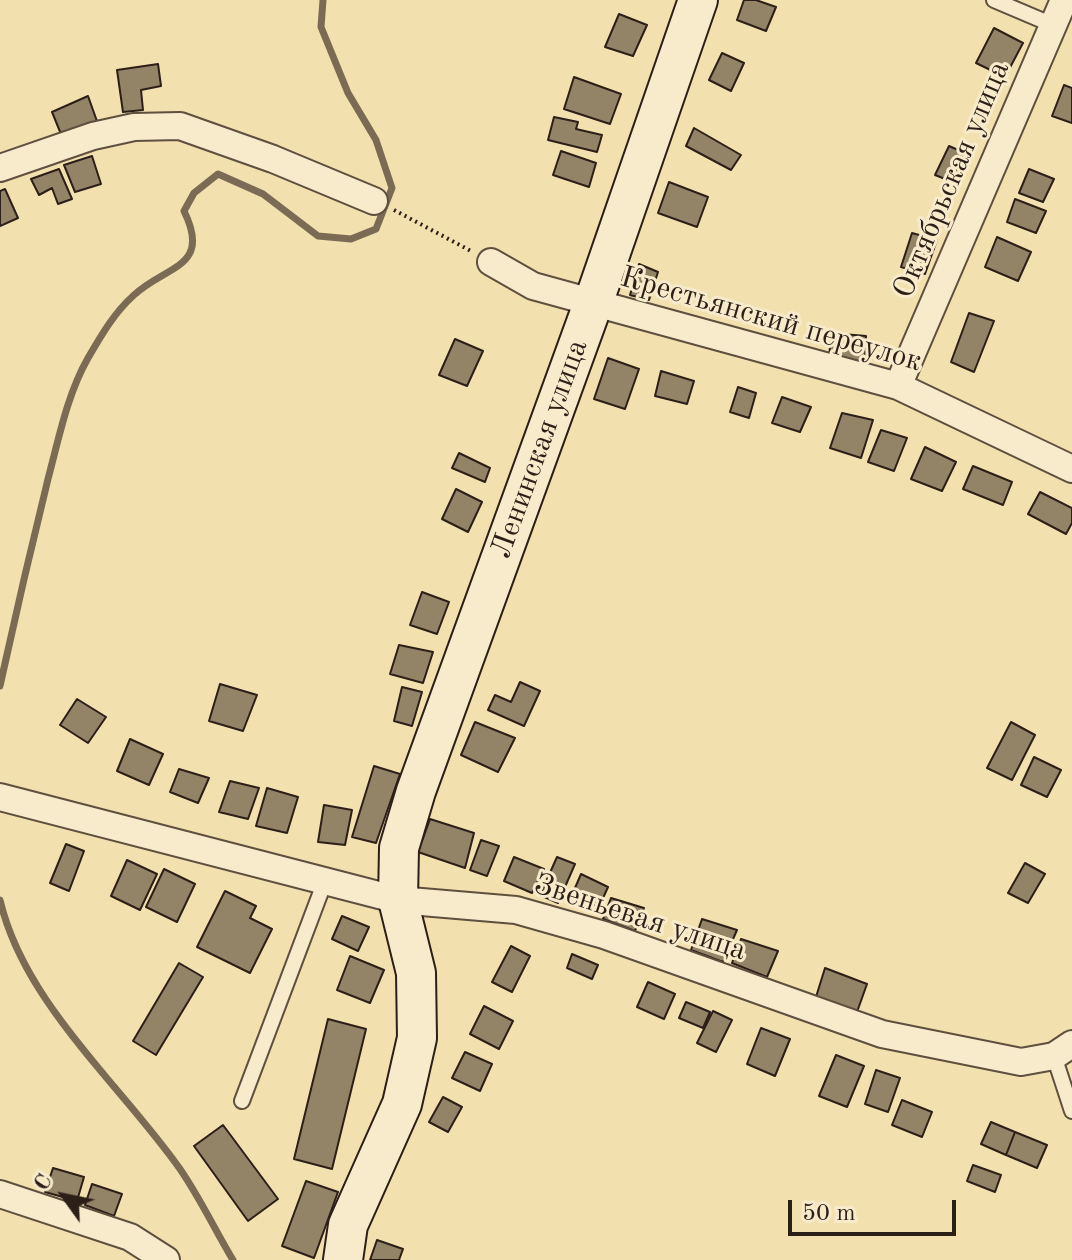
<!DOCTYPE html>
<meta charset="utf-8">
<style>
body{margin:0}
#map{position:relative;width:1072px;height:1260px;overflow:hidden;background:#f3e0af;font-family:"Old Standard TT",serif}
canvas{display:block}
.north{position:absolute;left:24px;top:1156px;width:80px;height:80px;-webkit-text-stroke:6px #f7ebcb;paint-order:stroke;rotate:303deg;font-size:22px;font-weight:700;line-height:32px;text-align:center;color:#2c1f18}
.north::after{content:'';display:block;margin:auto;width:28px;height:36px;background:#2c1f18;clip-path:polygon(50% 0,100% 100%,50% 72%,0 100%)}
.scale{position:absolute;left:788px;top:1200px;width:168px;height:36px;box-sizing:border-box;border:4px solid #2c1f18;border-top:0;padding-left:10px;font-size:24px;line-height:28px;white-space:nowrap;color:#2c1f18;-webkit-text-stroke:6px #f7ebcb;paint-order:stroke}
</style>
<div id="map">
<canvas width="1072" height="1260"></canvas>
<div class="north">С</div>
<div class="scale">50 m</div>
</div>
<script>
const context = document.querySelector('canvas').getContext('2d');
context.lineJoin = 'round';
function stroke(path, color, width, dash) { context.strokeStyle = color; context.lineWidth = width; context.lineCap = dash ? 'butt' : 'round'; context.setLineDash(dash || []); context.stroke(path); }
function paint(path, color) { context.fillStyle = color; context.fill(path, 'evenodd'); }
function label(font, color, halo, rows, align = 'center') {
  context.font = font + ' "Old Standard TT",serif'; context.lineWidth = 6; context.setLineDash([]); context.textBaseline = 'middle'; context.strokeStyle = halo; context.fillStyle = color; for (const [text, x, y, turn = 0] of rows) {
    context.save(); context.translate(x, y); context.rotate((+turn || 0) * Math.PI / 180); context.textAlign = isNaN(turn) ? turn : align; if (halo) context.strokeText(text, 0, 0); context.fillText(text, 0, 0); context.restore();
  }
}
stroke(new Path2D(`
 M0,686C15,617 31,548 48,479C59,438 67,395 88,358C102,334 114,313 134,295C166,265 212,268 184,211L194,193L218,174L263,194L318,236L351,239L376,229L392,188L376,140L348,93L321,27L323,0
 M0,900C24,1003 121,1085 180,1169C200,1198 215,1230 233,1260`), '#7b6b54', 7);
const building = new Path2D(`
 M744,0H756L776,7L766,31L737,20Z
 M619,14L647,25L633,56L605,47Z
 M994,28L1023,43L1005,77L976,63Z
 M722,53L744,63L731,91L709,80Z
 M158,64L161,86L141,90L143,110L123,112L117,70Z
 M574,77L621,94L610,124L564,109Z
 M1064,85L1072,88V123L1052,116Z
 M88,96L98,124L63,139L52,112Z
 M554,117L578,122L576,129L602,135L597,152L548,140Z
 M694,128L741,155L731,170L686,146Z
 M949,146L972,156L958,184L935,175Z
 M561,151L596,163L589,187L553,175Z
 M92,156L101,184L75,192L64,165Z
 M59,169L72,199L58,204L52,188L39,195L31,179Z
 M1029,169L1054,179L1043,202L1019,193Z
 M669,182L708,197L697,227L658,213Z
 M5,189L18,218L0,226V191Z
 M1015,199L1046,211L1036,233L1007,222Z
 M912,233L937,240L925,274L901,267Z
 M997,237L1031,252L1018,281L985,267Z
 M639,264L658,272L649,300L630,295Z
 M969,313L994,321L974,372L951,362Z
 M831,333L866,336L865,362L829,359Z
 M455,339L483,351L467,386L439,375Z
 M608,358L639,369L625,409L594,399Z
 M661,371L694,381L687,404L655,396Z
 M738,387L756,393L749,418L730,412Z
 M782,397L811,407L800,432L772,423Z
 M842,413L873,420L861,458L830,448Z
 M881,430L907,438L894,471L868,462Z
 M925,447L956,462L942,491L911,479Z
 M459,453L490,468L485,482L452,468Z
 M973,466L1012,482L1003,505L963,489Z
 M456,489L482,502L468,532L442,519Z
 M1040,492L1072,508V523L1066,534L1028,514Z
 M422,592L449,602L437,634L410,625Z
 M399,645L433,652L423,683L390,674Z
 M520,682L540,691L524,726L488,710L495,695L511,702Z
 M220,684L257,695L243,731L209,721Z
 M402,687L422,692L412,726L394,721Z
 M77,699L106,717L88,743L60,725Z
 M475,722L515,738L498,772L461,755Z
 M1011,722L1035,735L1012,780L987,768Z
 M130,739L163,754L149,785L117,771Z
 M1034,757L1061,770L1047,797L1021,785Z
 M374,766L400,774L376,843L352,837Z
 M179,769L209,778L198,803L170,792Z
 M230,781L259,788L248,819L219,812Z
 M267,788L298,797L287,833L256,826Z
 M324,805L352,810L345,845L318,842Z
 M430,819L474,833L465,868L418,852Z
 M481,840L499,846L487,876L470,870Z
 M66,844L84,851L69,891L50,883Z
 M514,857L544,869L532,893L504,881Z
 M557,857L575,864L558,903L540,895Z
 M127,860L157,874L140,910L111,896Z
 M1025,863L1045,874L1028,903L1008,893Z
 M164,869L195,884L177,922L146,907Z
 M581,874L608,887L599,907L572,895Z
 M225,891L256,906L250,918L272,929L250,973L197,947Z
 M611,898L644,908L635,931L603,919Z
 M342,916L369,927L358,951L332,939Z
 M702,919L737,930L723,962L691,950Z
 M741,939L778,951L767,977L732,963Z
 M511,946L530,956L512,992L492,982Z
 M572,954L598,965L592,979L567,968Z
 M350,956L384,970L370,1003L337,990Z
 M179,963L203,977L156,1055L133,1041Z
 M825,968L867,984L857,1012L816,997Z
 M648,982L675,994L664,1019L637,1007Z
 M686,1002L710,1012L703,1028L679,1018Z
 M484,1006L513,1021L499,1049L470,1034Z
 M713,1011L732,1020L716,1052L697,1043Z
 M328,1019L366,1029L332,1169L294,1159Z
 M761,1028L790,1039L775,1076L747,1064Z
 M465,1052L492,1064L480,1091L452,1078Z
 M836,1055L864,1066L847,1107L819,1096Z
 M876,1070L900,1078L888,1112L865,1104Z
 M443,1097L462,1107L448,1132L429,1122Z
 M902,1100L932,1112L922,1137L892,1125Z
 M991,1122L1015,1132L1006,1155L981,1144Z
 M223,1125L278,1199L248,1221L194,1146Z
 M1015,1132L1047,1145L1037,1168L1006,1155Z
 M973,1165L1001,1175L995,1192L967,1181Z
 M53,1168L84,1177L77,1201L45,1192Z
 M306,1181L338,1192L314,1258L282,1246Z
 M92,1184L122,1194L114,1216L85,1205Z
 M377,1240L403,1249L399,1260H370Z`);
paint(building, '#938367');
stroke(building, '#2c1f18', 2);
const lane = new Path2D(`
 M994,0L1053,25
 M1054,1056L1072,1111
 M242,1101L325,881`);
const street = new Path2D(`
 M0,168L93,136L134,127L180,126L273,159L374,201
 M491,262L533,286L898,386L1072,469
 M898,386L1064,0
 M0,797L398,900L516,910L604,935L882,1034L1021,1062L1054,1056L1072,1044
 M0,1194L130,1237L166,1260`);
const secondary = new Path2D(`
 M343,1260L348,1225L402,1104L417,1038L416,973L398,900L399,848L416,791L594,301L698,0`);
stroke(lane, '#5e4f3e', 18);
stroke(street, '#5e4f3e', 30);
stroke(secondary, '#2c1f18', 42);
stroke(new Path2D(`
 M394,210L471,251`), '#2c1f18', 4, [2, 4]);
stroke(lane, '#f7ebcb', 14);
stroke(street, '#f7ebcb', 26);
stroke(secondary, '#f7ebcb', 38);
label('30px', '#2c1f18', '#f7ebcb', [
 ["Октябрьская улица",952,180,-67],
 ["Крестьянский переулок",771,320,16],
 ["Ленинская улица",540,449,-70],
 ["Звеньевая улица",640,918,18]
]);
</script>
